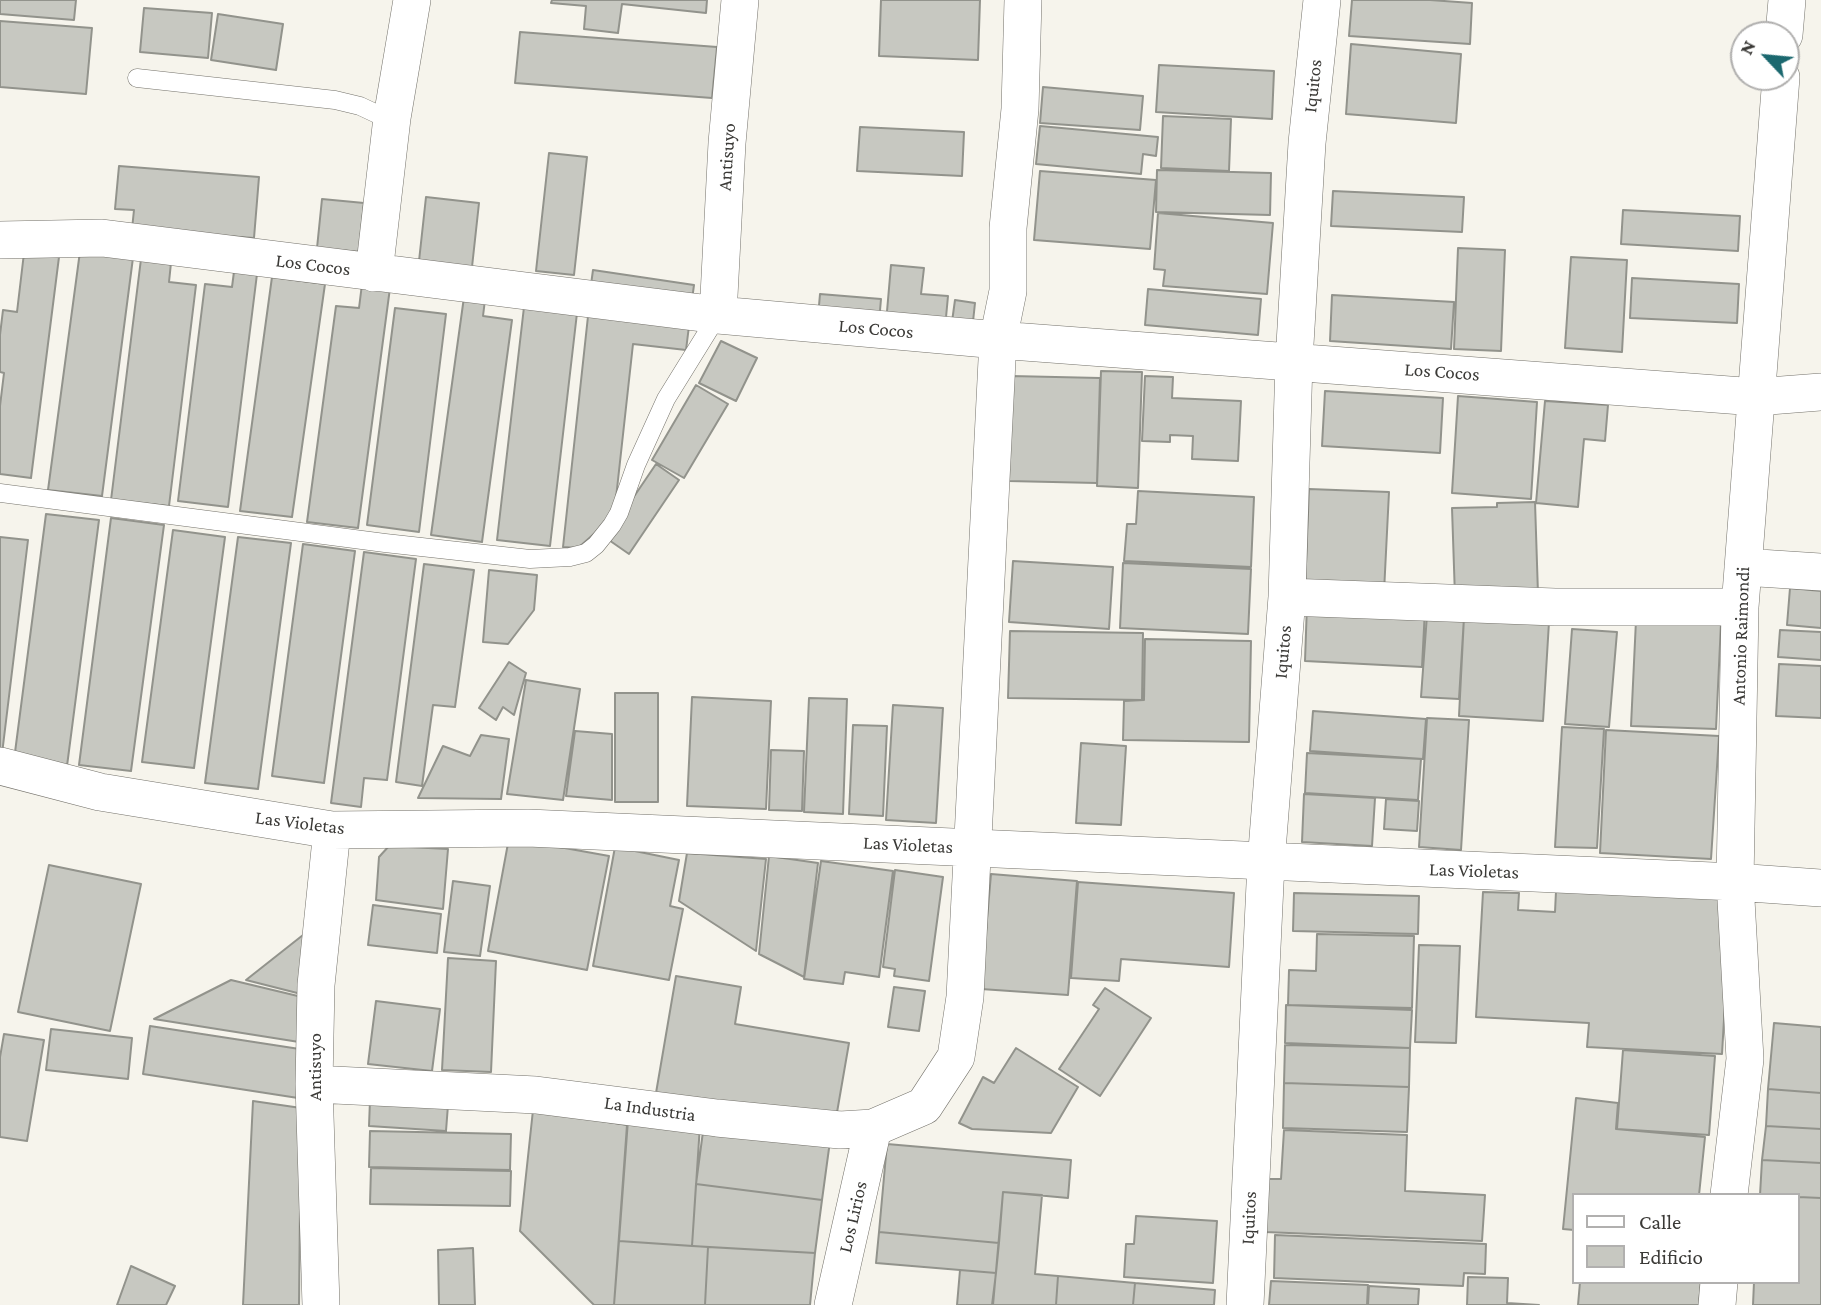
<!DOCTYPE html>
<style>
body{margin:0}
#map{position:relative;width:1821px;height:1305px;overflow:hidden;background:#f6f4ec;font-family:"Crimson Pro",serif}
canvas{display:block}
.legend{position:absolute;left:1572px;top:1193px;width:228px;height:91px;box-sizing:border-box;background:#fff;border:2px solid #b1b0af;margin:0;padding:9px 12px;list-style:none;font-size:21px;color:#3b3a37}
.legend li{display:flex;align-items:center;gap:14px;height:35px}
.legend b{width:35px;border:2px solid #b1b0af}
.north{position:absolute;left:1730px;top:21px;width:70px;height:70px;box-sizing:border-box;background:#fff;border:2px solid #b1b0af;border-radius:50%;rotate:296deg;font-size:19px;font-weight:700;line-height:28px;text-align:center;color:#3b3a37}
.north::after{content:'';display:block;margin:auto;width:24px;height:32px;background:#1b686f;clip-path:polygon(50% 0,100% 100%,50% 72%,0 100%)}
</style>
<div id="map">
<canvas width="1821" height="1305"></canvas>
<ul class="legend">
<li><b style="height:9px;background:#fff"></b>Calle</li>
<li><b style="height:19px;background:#c7c8c1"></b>Edificio</li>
</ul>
<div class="north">N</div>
</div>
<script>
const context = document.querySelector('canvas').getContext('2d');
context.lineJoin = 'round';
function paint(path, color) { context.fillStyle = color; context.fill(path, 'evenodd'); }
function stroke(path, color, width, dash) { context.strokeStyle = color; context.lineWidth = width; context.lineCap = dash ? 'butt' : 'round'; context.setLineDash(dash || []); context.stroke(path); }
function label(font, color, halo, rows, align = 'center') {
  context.font = font + ' "Crimson Pro",serif'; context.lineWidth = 5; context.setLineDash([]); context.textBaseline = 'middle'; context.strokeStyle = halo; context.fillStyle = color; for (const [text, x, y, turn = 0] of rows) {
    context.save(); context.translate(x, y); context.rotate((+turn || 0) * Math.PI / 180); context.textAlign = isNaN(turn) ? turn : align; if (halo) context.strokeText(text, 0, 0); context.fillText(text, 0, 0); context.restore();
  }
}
const building = new Path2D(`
 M0,0H76L74,20L0,14Z
 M552,0H707L706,13L622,4L618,33L584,29L586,6L551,3Z
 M881,0H980L978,60L879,56Z
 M1352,0H1430L1472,3L1470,44L1349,36Z
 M144,8L212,13L208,58L140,52Z
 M218,14L283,24L276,70L211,60Z
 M0,21L92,28L86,94L0,87Z
 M520,32L717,47L712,98L515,83Z
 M1351,44L1461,54L1456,123L1346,114Z
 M1159,65L1274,71L1272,119L1156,112Z
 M1043,87L1143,96L1140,130L1040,123Z
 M1163,116L1231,119L1229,171L1161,168Z
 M1040,126L1158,137L1156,156L1143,154L1141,174L1036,164Z
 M860,127L964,132L962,176L857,171Z
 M549,153L587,157L574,275L536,271Z
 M119,166L259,177L254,238L132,229L134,210L115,209Z
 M1157,170L1271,173L1270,215L1156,212Z
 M1040,171L1156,180L1150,249L1034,240Z
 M1333,191L1464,197L1462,232L1331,226Z
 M426,197L479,203L472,267L419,261Z
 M322,199L364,203L359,252L317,248Z
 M1623,210L1740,216L1738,251L1621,244Z
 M1158,213L1273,223L1267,294L1163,286L1165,270L1154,269Z
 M81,244L134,250L102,496L48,490Z
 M1458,248L1505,250L1501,351L1454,349Z
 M24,253L59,257L31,478L0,474V406L4,373L0,372V335L3,310L17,312Z
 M1571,257L1627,260L1622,352L1565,348Z
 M141,259L171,263L169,282L196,285L169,506L111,500Z
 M235,264L258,266L228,507L178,501L205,284L232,287Z
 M891,265L924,268L921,294L948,296L945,328L886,323Z
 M593,270L694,285L691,307L590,292Z
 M272,277L325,284L292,517L240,511Z
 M1632,278L1739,284L1737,323L1630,318Z
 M362,284L390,288L358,528L307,522L336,306L359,308Z
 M1148,289L1261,299L1258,335L1145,325Z
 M820,294L881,299L879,322L818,317Z
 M1332,295L1454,302L1451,349L1330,341Z
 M464,297L485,300L483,316L512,320L482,542L431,535Z
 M955,300L975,303L972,331L951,329Z
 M524,307L577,313L550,546L497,540Z
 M589,307L690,318L686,350L633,344L614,516L578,548L563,547Z
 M395,308L446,314L419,532L367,525Z
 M721,341L757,358L736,401L699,383Z
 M1101,371L1142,372L1138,488L1097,486Z
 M1011,376L1100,378L1097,483L1008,481Z
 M1145,376L1173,377L1172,398L1241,401L1238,461L1192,459L1193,436L1170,435V442L1142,441Z
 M696,385L728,404L684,478L652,460Z
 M1325,391L1443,398L1440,453L1322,446Z
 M1458,396L1537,402L1531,499L1452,493Z
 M1545,401L1608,405L1605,441L1584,439L1578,507L1536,503Z
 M656,464L679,480L629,554L606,538Z
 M1309,489L1389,492L1384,592L1305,589Z
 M1138,491L1254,497L1251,567L1124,561L1127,524H1136Z
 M1535,502L1538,594L1455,597L1452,508L1497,507V503Z
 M46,514L99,520L67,766L14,760Z
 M111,518L164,525L131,771L79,765Z
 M173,530L225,537L194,768L142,762Z
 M0,537L28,540L2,754L0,753Z
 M238,537L291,543L258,789L205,783Z
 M303,544L355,551L324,783L272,776Z
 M364,552L416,559L387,780L364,778L361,807L331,803Z
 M1013,561L1113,567L1109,629L1009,622Z
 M1123,563L1251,569L1248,634L1120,628Z
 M424,564L474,570L455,707L433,705L422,786L396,782Z
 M489,570L537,575L534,610L508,644L483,642Z
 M1790,588L1821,591V628L1787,625Z
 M1307,604L1425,609L1422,667L1305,661Z
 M1427,615L1464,617L1459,699L1421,697Z
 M1464,617L1549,622L1543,721L1459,716Z
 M1636,620L1721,623L1716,729L1631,726Z
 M1572,629L1617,632L1609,727L1565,724Z
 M1780,630L1821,632V660L1778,657Z
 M1010,631L1143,633L1142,700L1008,698Z
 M1145,639L1251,641L1249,742L1123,740L1124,701L1144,700Z
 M509,662L526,673L514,715L503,707L496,720L479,708Z
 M1779,664L1821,666V718L1776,716Z
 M526,680L580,689L563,800L507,794Z
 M615,693H658V802H615Z
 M692,697L771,701L766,809L687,806Z
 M809,698L847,699L843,814L804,812Z
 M893,705L943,708L936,823L886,820Z
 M1313,711L1426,719L1423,759L1310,751Z
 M1427,718L1469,720L1461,850L1419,847Z
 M853,725L887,726L883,816L849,814Z
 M1562,727L1604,729L1597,848L1555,847Z
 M1606,730L1719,736L1711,859L1600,853Z
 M575,731L612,734V800L566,796Z
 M481,735L509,739L501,799L418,798L443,746L470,756Z
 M1081,743L1126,746L1121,825L1076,823Z
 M771,750L804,751L802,811L769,810Z
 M1307,753L1421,759L1418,800L1305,793Z
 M1304,794L1375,798L1372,846L1302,842Z
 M1386,799L1419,801L1417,831L1384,829Z
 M509,838L609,856L587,970L488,951Z
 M389,846L448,849L443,909L376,900L379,857Z
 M615,847L679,860L670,906L683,909L669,980L593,966Z
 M687,853L766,859L756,951L679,901Z
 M769,856L818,863L804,977L759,954Z
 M821,861L893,871L879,977L845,972L843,984L804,979Z
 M49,865L141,884L110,1031L18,1012Z
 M895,870L943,877L929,981L894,976L895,969L883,967Z
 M991,874L1077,881L1068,995L981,989Z
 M453,881L490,886L480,956L444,952Z
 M1078,882L1234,893L1229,967L1121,959L1119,981L1071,978Z
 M1556,891L1731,899L1722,1054L1587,1047L1589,1023L1476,1017L1483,892L1519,893L1518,910L1555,912Z
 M1294,893L1419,896L1418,934L1293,931Z
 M373,905L441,914L437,953L368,945Z
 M1317,934L1414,936L1412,1008L1288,1005L1289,970L1316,971Z
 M303,935L309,996L246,980Z
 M1419,945L1460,946L1456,1043L1415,1042Z
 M448,958L496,961L491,1072L442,1070Z
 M676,976L741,987L735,1024L849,1043L835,1124L656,1093Z
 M231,980L302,997L299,1042L154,1019Z
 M894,987L925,991L919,1031L888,1027Z
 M1105,988L1151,1018L1100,1096L1059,1069L1099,1009L1093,1005Z
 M376,1001L440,1009L432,1071L368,1064Z
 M1286,1005L1412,1010L1410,1048L1285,1043Z
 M1774,1023L1821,1027V1093L1768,1089Z
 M150,1026L306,1050L298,1098L143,1074Z
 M51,1029L132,1038L128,1079L46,1070Z
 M4,1034L44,1040L27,1141L0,1137V1057Z
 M1285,1045L1410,1048L1409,1087L1284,1083Z
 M1016,1048L1078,1087L1051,1133L972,1129L959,1123L983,1077L994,1083Z
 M1623,1050L1715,1056L1709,1135L1617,1129Z
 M1284,1083L1409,1087L1407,1132L1283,1128Z
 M1768,1089L1821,1093V1129L1766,1126Z
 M1576,1098L1618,1103L1616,1129L1705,1137L1699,1195H1574V1230L1563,1229Z
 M370,1100L448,1105L446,1131L369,1126Z
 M253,1101L301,1108L299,1305H243Z
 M533,1110L627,1125L614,1305H594L520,1231Z
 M628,1120L700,1125L692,1246L619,1241Z
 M704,1124L830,1141L822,1200L696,1184Z
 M1766,1126L1821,1129V1163L1762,1160Z
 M1284,1130L1407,1135L1405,1191L1485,1195L1482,1241L1265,1232L1268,1179H1281Z
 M370,1131L511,1134L510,1170L369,1167Z
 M887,1144L1071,1160L1068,1198L1003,1192L999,1243L879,1232Z
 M1762,1160L1821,1163V1198L1798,1197V1195H1760Z
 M371,1168L511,1171L510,1206L370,1204Z
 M696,1184L822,1200L815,1253L692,1246Z
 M1003,1192L1042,1195L1035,1274L1058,1276L1056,1305H993Z
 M1798,1197L1821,1198V1305H1753L1754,1282H1798Z
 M1136,1216L1217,1221L1213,1283L1124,1277L1126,1244H1134Z
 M879,1232L999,1243L996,1273L876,1263Z
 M1275,1235L1486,1244L1485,1274L1464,1273L1463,1286L1274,1278Z
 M619,1241L708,1247L705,1305H614Z
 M708,1247L815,1253L810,1305H705Z
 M473,1248L475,1305H439L438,1250Z
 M131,1266L175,1286L166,1305H117Z
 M960,1270L996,1273L992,1305H957Z
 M1058,1276L1135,1283L1133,1305H1056Z
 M1468,1277L1508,1278L1507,1303L1539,1305H1467Z
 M1271,1281L1368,1285L1367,1305H1269Z
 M1580,1282H1701L1699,1305H1578Z
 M1135,1283L1215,1290L1214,1305H1133Z
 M1369,1286L1419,1289L1418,1305H1368Z`);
paint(building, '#c7c8c1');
stroke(building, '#92938c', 2);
const lane = new Path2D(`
 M137,78L335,100L360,106L392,121
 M0,493L385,543L530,559L570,557L586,553L596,545L612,525L619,513L636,465L666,399L718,315`);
const street = new Path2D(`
 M1784,35L1787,0
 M0,240L102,238L718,315L998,340L1756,397L1821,392
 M374,273L392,118L412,0
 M718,315L727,143L740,0
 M1743,567L1821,572
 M1287,597L1555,607H1740
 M0,766L100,792L332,830L528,828L1735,882L1821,888
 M314,1084L536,1095L717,1118L840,1130L873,1128L924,1106L956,1057L965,997L998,340L1008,291V228L1020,109L1023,0
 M1729,1195L1745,1059L1735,882L1740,607L1781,77
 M321,1305L314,1084L316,985L332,830
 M833,1305L873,1128
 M1245,1305L1266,863L1287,597L1294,361L1307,143L1322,0
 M1717,1305L1719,1282`);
stroke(lane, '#74726b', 19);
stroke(street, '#74726b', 38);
stroke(lane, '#fff', 18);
stroke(street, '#fff', 37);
label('19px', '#3b3a37', '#fff', [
 ["Iquitos",1313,86,-84],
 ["Antisuyo",727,157,-86],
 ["Los Cocos",313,265,7],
 ["Los Cocos",876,329,5],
 ["Los Cocos",1442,372,4],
 ["Antonio Raimondi",1741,636,-88],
 ["Iquitos",1283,652,-85],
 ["Las Violetas",300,823,7],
 ["Las Violetas",908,845,3],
 ["Las Violetas",1474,871,2],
 ["Antisuyo",315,1067,-90],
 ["La Industria",650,1109,8],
 ["Los Lirios",853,1217,-77],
 ["Iquitos",1249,1218,-87]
]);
</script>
